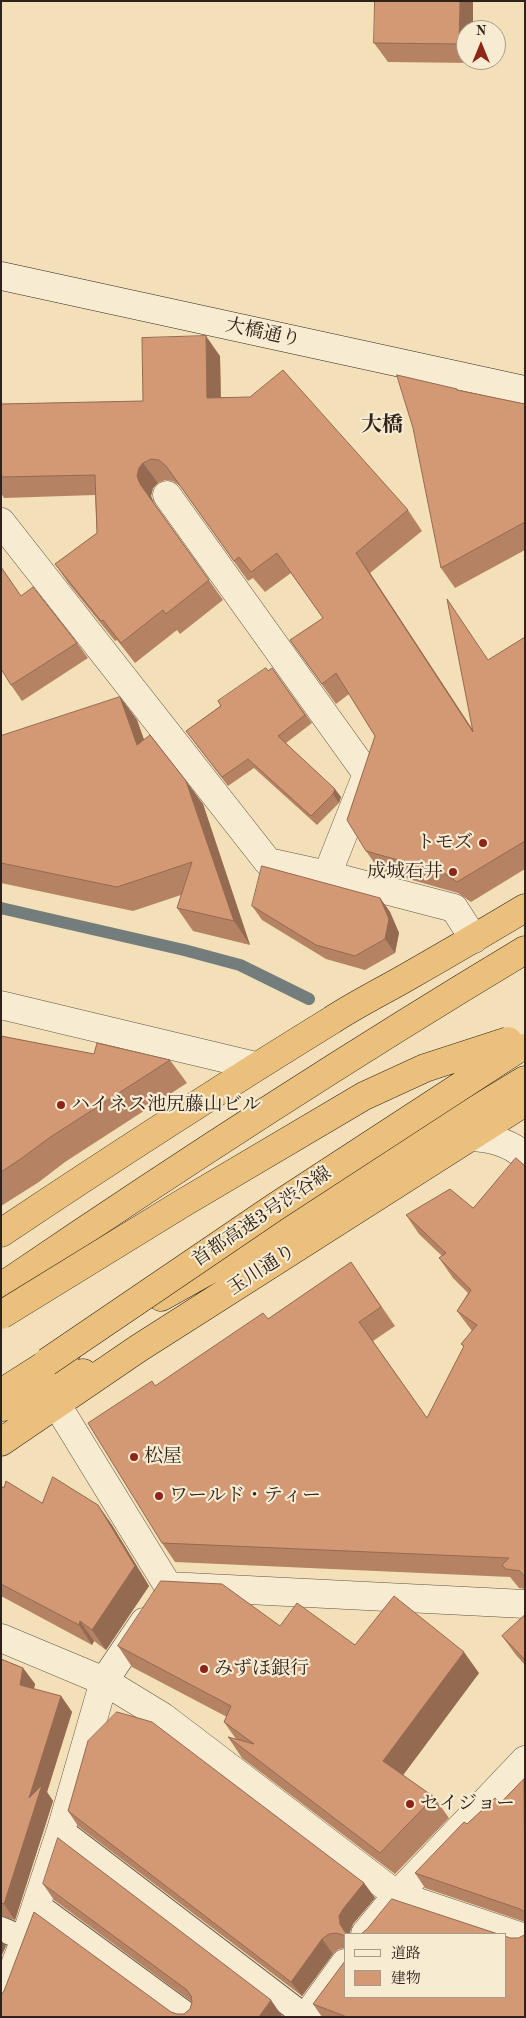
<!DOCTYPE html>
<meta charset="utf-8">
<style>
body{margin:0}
#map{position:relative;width:526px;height:2018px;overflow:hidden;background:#f3e0b9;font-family:"Old Standard TT","Noto Serif JP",serif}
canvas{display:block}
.frame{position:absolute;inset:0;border:2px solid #2f221b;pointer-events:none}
.legend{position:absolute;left:344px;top:1933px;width:162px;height:65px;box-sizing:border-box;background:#f7ebd2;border:1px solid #a79b89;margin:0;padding:6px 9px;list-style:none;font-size:15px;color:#2f221b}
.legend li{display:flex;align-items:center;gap:10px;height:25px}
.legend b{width:25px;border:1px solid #a79b89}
.north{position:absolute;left:456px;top:20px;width:50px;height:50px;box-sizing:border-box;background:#f7ebd2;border:1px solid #a79b89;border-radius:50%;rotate:0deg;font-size:14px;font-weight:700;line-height:20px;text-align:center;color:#2f221b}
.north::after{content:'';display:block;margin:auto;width:18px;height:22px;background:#8f2418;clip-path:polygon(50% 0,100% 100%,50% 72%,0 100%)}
</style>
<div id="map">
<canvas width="526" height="2018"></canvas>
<div class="frame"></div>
<ul class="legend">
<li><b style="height:6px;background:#f7ebd2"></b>道路</li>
<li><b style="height:14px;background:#d39874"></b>建物</li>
</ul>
<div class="north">N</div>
</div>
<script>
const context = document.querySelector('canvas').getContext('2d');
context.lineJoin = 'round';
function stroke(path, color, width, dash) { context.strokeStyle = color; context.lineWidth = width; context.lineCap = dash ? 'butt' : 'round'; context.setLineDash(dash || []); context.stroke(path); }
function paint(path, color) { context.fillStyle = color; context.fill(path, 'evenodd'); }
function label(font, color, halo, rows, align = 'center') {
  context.font = font + ' "Old Standard TT","Noto Serif JP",serif'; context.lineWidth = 4.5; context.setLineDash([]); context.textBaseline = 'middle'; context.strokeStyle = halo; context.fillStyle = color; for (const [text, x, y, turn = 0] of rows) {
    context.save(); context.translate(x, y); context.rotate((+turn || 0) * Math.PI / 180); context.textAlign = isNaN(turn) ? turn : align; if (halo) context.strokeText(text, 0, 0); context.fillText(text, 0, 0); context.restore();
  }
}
stroke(new Path2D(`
 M1,908L184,950L240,965L309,999`), '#737d7b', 12);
const lane = new Path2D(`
 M61,1830L306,2017
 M36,1904L190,2017
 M1,1929L25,1939`);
const street = new Path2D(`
 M1,522L268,862L327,875L367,774L167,495
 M327,875L454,908L474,939
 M1,1005L256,1066
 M470,1137C491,1138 508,1142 525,1156
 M57,1405L168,1586L525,1604
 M1,1638L104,1681L163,1717L397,1895L525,1938
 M365,1934L397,1895L525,1760
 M1,2001L25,1939L61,1830L104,1681L144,1622
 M306,2017L345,1963`);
const secondary = new Path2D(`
 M1,276L525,390`);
const highway = new Path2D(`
 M1,1233C110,1160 220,1089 332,1020C358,1003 387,989 414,973C451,952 488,930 525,908
 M1,1287C173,1170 347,1057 525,950
 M161,1297L252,1246L525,1080
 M1,1393L67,1351
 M3,1407L83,1373
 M1,1442L139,1348L525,1102`);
stroke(lane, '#605242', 26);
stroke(street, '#605242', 29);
stroke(secondary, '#2f221b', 29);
stroke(highway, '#2f221b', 29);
stroke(lane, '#f7ebd2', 24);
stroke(street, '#f7ebd2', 28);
stroke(secondary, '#f7ebd2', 28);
stroke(highway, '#eac07c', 28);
const highwayBridge = new Path2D(`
 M1,1315L183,1203L364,1096L425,1068L508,1041
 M47,1362L275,1207L519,1048`);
stroke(highwayBridge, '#2f221b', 29, []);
stroke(highwayBridge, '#eac07c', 28);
paint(new Path2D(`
 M466,30V60H472V63L388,62L374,43Z
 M220,356L221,398L408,510L422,531L370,573L473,730L489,660L525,637V869L471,902L458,893L380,871L366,851L375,736L349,694L336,704L290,640L323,618L291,573L265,592L253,578L248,581L180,486L173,481L165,480L158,483L153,488L151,496L154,503L223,600L180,634L177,630L135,663L117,640L115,641L69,584L55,564L97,533L95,495L4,498L1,493V404L143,401Z
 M457,389L458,390L525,404V550L455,588L441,568Z
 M21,596L77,643L88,658L22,701L11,685Z
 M272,668L312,723L286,743L341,797L339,803L317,825L254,768L228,786L186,731Z
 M120,697L137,720L144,740L203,804L250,945L193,931L177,908L181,895L133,911L1,883V736Z
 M380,898L390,912L399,933L395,953L365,970L326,959L262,920L252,906Z
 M1,1036L94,1054L170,1060L187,1083L65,1162L39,1182L1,1206Z
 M525,1166V1589L519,1588L510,1577L175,1562L162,1543L155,1386L268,1319L351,1262L395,1326L373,1341L427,1418L464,1347L461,1344L472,1331L457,1311L468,1293L453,1278L439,1258L442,1256L419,1234L406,1215L473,1208Z
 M1,1486L42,1503L98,1505L112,1525L149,1586L106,1650L94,1641L92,1645L1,1596Z
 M525,1615V1665L516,1655L502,1636Z
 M280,1626L355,1645L479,1673L403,1775L434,1797L449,1818L395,1874L242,1758L228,1737L236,1739L224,1722L227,1717L132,1667L118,1646Z
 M1,1659L23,1668L35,1684L34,1689L61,1696L72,1712L47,1792L53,1801L15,1920L1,1916Z
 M525,1779V1922L425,1888L415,1873L467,1824L500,1803Z
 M68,1811L364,1883L375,1898L353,1924L350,1931V1934H345V1948L339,1949L333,1954L302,1996L78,1826Z
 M43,1884L282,2016L1,2017L171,2012L177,2014H184L190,2009L192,2002L54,1900Z
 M313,2004L525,2017H322Z`), '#b58364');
paint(new Path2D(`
 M460,1H473V30H466V55L459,44Z
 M206,336L220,356L221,418L207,398Z
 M143,463L158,483L153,488L151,496L154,504L140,484L137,476L139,468Z
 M356,553L370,573L487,752L473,732Z
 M120,697L137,720L154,768L137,745Z
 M186,781L203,804L250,945L234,921Z
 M335,789L341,797L339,803L333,794Z
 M380,898L390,912L399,933L395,953L385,939Z
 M98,1505L112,1525L149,1586L106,1650L92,1630Z
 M80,1621L94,1641L92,1645L79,1625Z
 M464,1652L479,1673L398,1782L383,1761Z
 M23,1668L35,1684L31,1701L20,1685Z
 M61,1696L72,1712L47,1792L53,1801L15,1920L4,1904L29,1798Z
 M364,1883L375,1898L353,1924L350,1931V1934H347L340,1924L339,1916L343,1909Z
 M322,1939L333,1954L302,1996L291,1982Z
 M1,1940L6,1946L1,1957Z
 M271,2000L282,2016L281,2017H259Z`), '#946a51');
const building = new Path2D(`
 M375,1H460L459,44L374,43Z
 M206,336L207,398L250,397L283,370L408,510L356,553L473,732L447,599L488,660L525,637V841L457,882L444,873L366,851L347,820L375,736L336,673L322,684L290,640L323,618L277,553L251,572L239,557L234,561L166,466L159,460L151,459L143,463L139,468L137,476L140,484L209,580L166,614L163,610L121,643L103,620L101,621L55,564L97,533L95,475L1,477V404L143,401L142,338Z
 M397,375L457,389V390L525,404V522L441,568L413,428Z
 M1,567L21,596L33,587L77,643L11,685L1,669Z
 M266,668L268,671L272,668L305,715L278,736L335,789L333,794L311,816L248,759L222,777L186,731L221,706L218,701Z
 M120,697L137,745L150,735L186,781L234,921L177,908L192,862L117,887L1,863V736Z
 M262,866L380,898L389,919L385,939L355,956L316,945L252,906Z
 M1,1036L94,1054L97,1043L170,1060L49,1138L22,1158L1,1172Z
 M516,1158L525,1166V1577L520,1571L506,1569L502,1565L509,1558L162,1543L88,1423L152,1381L155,1386L263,1313L268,1319L351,1262L381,1307L359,1322L427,1418L464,1346L461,1344L477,1325L457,1311L471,1290L439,1258L446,1253L406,1215L450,1189L473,1208Z
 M53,1477L98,1505L135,1566L92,1630L80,1621L79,1625L1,1584V1486L4,1488L6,1481L42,1503Z
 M161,1581L222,1584L280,1626L297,1603L355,1645L394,1596L464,1652L383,1761L434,1797L380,1853L228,1737L254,1744L224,1722L231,1706L118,1646Z
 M525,1615V1660L502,1636Z
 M1,1659L23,1668L20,1685L61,1696L29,1798L42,1785L4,1904L1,1903Z
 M117,1712L152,1722L364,1883L343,1909L339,1916L340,1924L345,1932L352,1934H345V1937L343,1935L336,1933L329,1934L322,1939L291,1982L68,1811L88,1741Z
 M524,1779L525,1912L520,1909L415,1873L464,1822L467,1824L495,1798L500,1803Z
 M58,1838L271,2000L259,2017H1V1995L4,1991L34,1912L171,2012L177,2014H184L190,2009L192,2002L191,1996L187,1990L43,1884Z
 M392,1899L498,1934H356H361L367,1929Z
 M525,1935V2017H347L313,2004L345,1961V1997H505V1936L510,1938H518Z`);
paint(building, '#d39874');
stroke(building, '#946a51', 1);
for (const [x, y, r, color] of [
 [483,843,5,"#8f2418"],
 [453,872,5,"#8f2418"],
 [61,1105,5,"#8f2418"],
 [134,1457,5,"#8f2418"],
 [159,1496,5,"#8f2418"],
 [204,1669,5,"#8f2418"],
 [410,1804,5,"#8f2418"]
]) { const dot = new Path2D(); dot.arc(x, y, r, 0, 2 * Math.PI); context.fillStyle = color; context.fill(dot); stroke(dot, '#f7ebd2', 2); }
label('19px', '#2f221b', '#f7ebd2', [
 ["大橋通り",263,333,12],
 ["首都高速3号渋谷線",262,1217,-34],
 ["玉川通り",262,1270,-33]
]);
label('19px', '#2f221b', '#f7ebd2', [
 ["トモズ",473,843,"right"],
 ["成城石井",443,872,"right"],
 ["ハイネス池尻藤山ビル",71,1105],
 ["松屋",144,1457],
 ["ワールド・ティー",169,1496],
 ["みずほ銀行",214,1669],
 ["セイジョー",420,1804]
], 'left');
label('bold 21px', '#2f221b', '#f7ebd2', [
 ["大橋",382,425]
]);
</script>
